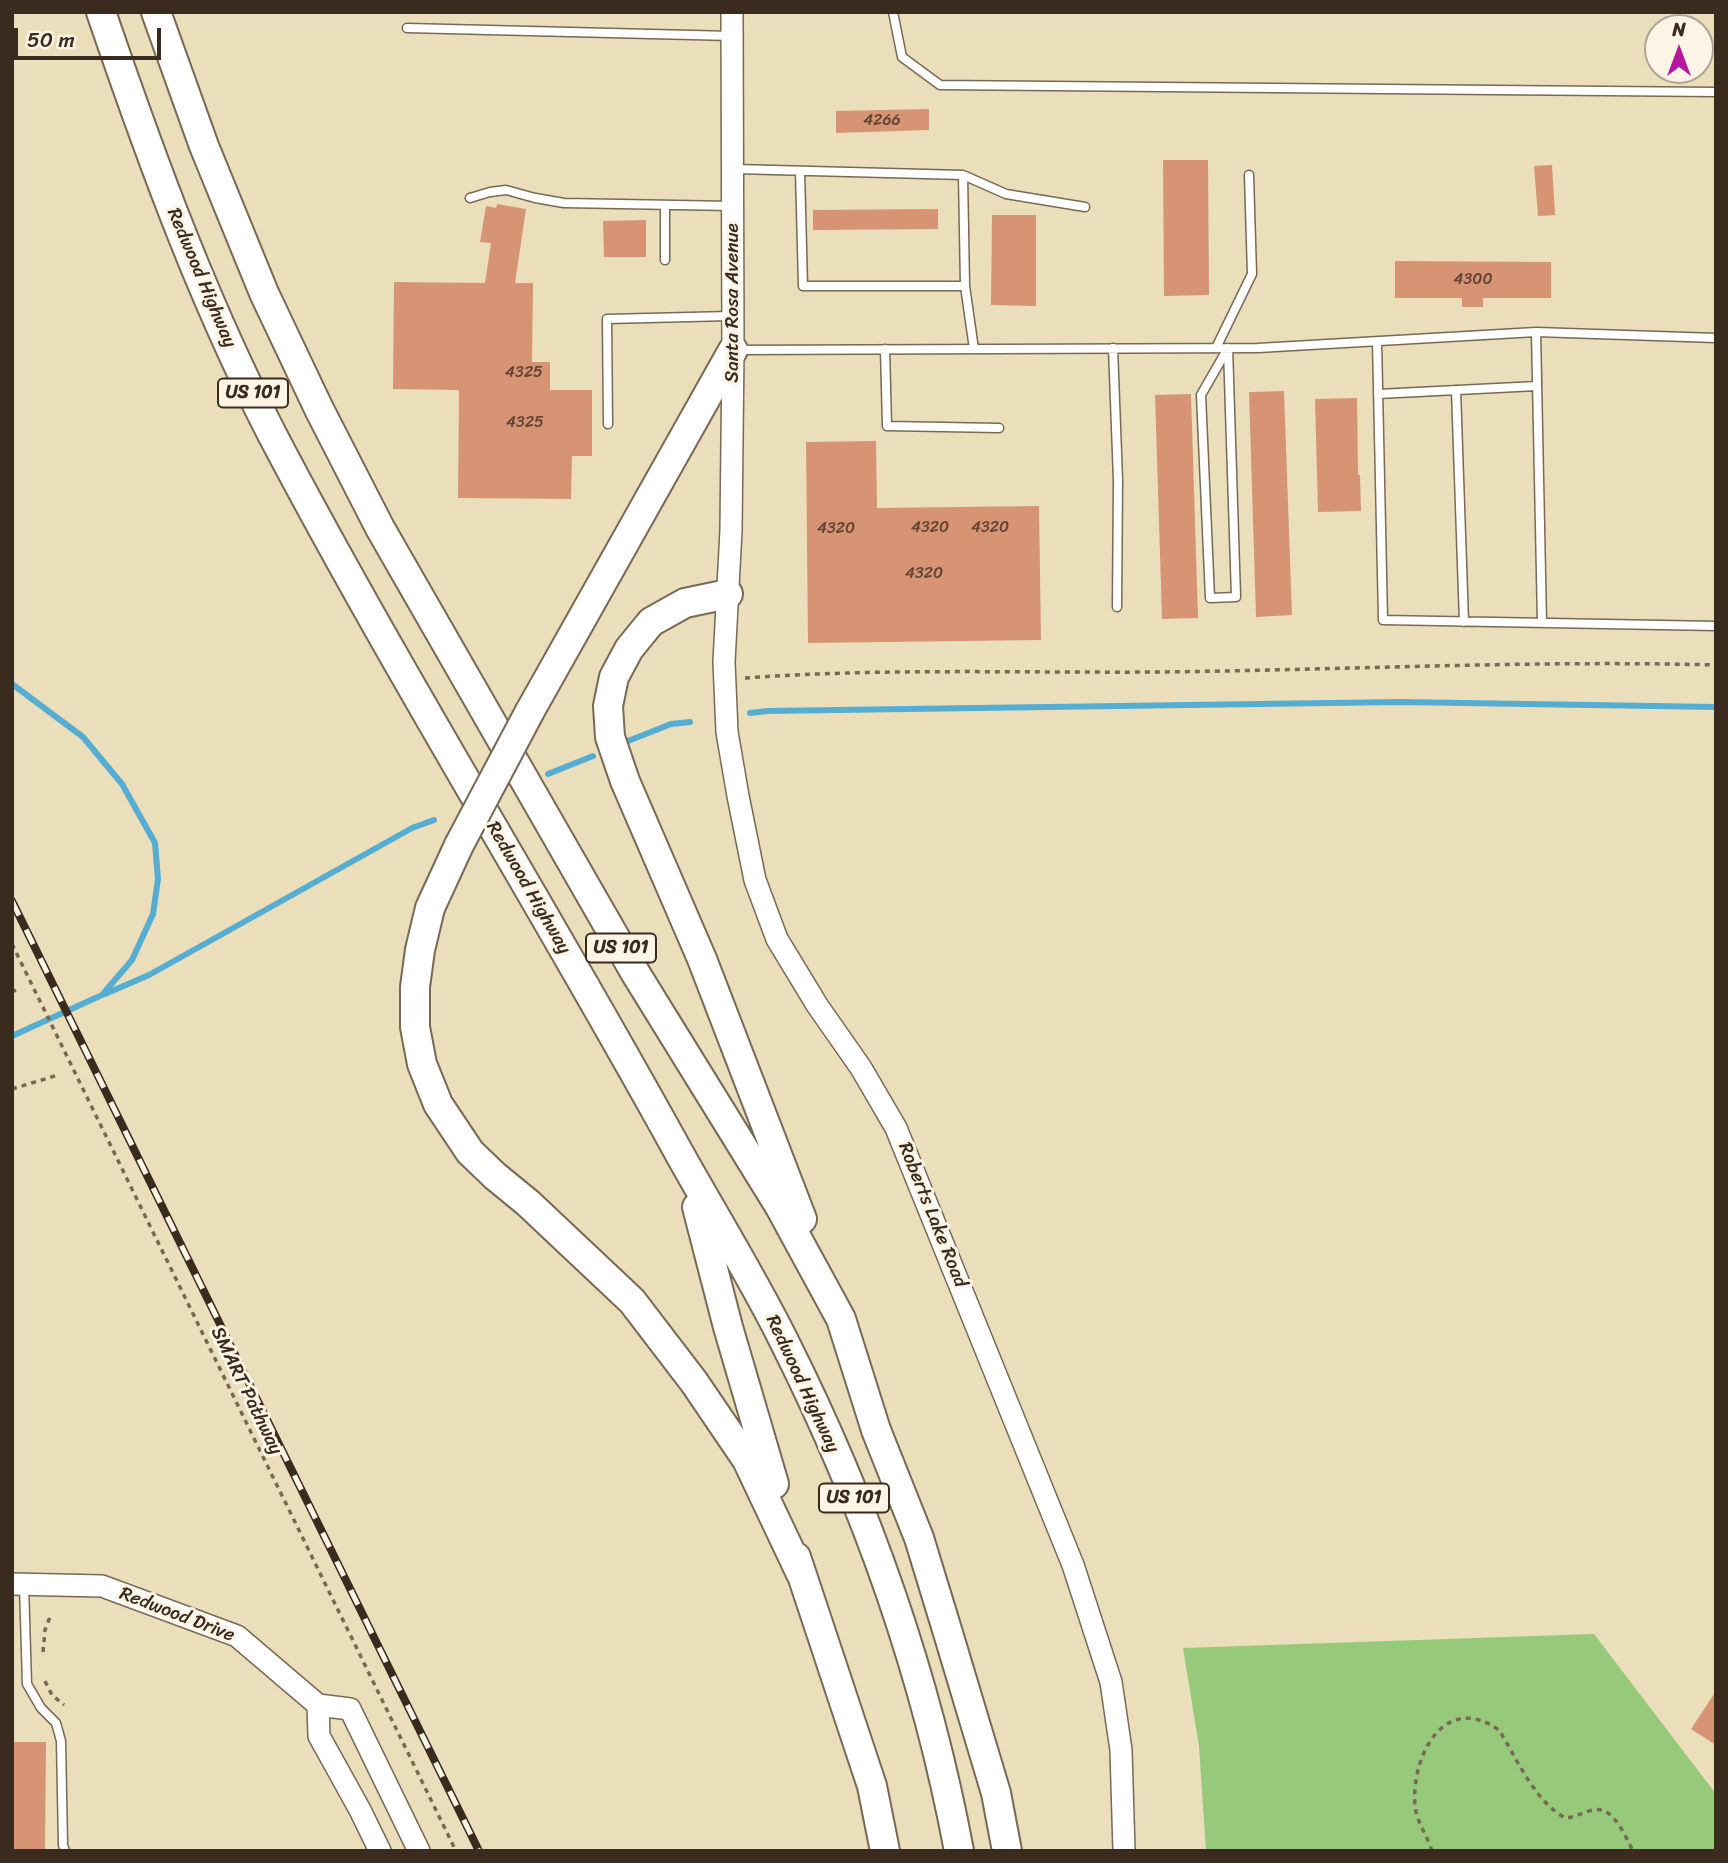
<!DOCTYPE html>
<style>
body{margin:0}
#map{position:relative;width:1728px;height:1863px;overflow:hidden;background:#eadfba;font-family:Sriracha,sans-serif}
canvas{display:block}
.frame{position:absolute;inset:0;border:14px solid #3b2a1e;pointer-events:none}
.north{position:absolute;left:1644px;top:14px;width:70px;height:70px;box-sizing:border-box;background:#fcf5e5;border:2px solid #afa495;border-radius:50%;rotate:0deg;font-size:19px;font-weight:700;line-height:28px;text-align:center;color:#3b2a1e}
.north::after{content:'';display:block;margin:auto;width:24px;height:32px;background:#b5179e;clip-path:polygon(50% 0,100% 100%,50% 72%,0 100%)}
.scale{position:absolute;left:14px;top:28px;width:147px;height:32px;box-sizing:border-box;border:4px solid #3b2a1e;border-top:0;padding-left:9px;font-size:21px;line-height:24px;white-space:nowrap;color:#3b2a1e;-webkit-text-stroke:5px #fcf5e5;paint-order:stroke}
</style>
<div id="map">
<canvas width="1728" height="1863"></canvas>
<div class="frame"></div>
<div class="north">N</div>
<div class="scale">50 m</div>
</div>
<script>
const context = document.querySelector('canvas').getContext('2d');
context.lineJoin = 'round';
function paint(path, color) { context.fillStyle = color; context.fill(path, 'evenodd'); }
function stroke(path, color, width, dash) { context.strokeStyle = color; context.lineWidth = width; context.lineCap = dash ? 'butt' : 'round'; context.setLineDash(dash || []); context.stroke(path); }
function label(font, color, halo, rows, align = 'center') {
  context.font = font + ' Sriracha,sans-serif'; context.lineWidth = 6; context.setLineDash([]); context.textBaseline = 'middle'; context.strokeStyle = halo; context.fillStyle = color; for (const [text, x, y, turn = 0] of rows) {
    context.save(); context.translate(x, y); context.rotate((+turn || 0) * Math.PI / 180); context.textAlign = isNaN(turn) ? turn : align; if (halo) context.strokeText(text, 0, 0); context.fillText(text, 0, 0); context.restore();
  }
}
paint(new Path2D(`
 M1594,1634L1716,1794V1851H1206L1199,1746L1183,1648Z`), '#96c97a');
stroke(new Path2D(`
 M12,684L83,737L122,784L155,843L158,879L153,914L132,960L102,995L12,1036
 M750,713L767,711L1400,702L1716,707
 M628,741L671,724L690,722
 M548,774L593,756
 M105,994L149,975L412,828L434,820`), '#56add2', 6);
paint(new Path2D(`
 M929,109V130L836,133V111Z
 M1163,160H1208L1209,295L1164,296Z
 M1552,165L1555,215L1538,216L1534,166Z
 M497,204L526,209L515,283H533L532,362H550V390H592V456H572L571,499L458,498L459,390L393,389L394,282L485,283L491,243L480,242L486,206L496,208Z
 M938,209V229L813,230V210Z
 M992,215H1036V306L991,305Z
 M646,220V257H604L603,221Z
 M1395,261L1551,262V298H1483V307H1462V298H1395Z
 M1284,391L1292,615L1256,617L1249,392Z
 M1191,394L1198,618L1162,619L1155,395Z
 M1357,398L1358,475H1360L1361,511L1318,512L1315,399Z
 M876,441L877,508L1039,506L1041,640L808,643L806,442Z
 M1716,1691V1745L1691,1729Z
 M12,1742H46L45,1851H12Z`), '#d69475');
const lane = new Path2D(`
 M893,12L902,57L940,85L1716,92
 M407,28L732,36
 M735,169L963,175L965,286L974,349
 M800,171L803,286H965
 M963,175L1006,194L1085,207
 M470,198L490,192L506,190L535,198L564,203L732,206
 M665,205V260
 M1536,332L1542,623
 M1377,341L1383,620L1716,626
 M1113,348L1118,480L1117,607
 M1216,348L1252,274L1249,175
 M1228,348L1236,597L1210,598L1201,395Z
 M885,349L887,426L999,428
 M736,350L1258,348L1536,332L1716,338
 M1456,390L1464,622
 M1378,394L1537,386
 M608,424L607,319L730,316
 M24,1585L27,1684L41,1708L56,1723L61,1741L63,1845L65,1851`);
const secondary = new Path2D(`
 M732,12L733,350L731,530L724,662L727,732L738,796L755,880L777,939L817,1005L861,1068L896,1128L1073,1565L1111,1682L1121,1750L1124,1851
 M12,1584L102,1586L237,1636L318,1705L350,1709L419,1851
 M318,1705L319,1736L360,1810L380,1851`);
const highway = new Path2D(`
 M101,12C153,164 208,315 284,457C409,692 550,918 678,1151C713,1214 751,1275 783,1339C864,1500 926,1674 959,1851
 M156,12L204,146L264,293L319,409L380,528L636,974L780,1207L841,1319L876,1430L919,1538L948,1633L996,1793L1007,1851
 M728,594L685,603L651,622L629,649L614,677L608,706L610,737L625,781L702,959L802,1219
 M530,711L733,350
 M459,845L430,908L420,950L415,987V1027L422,1064L438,1104L470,1152L495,1176L528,1203L632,1301L694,1382L747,1460L801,1574
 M697,1207L728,1327L774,1484
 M796,1557L872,1786L885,1851`);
stroke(lane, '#786955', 11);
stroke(secondary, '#786955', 24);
stroke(highway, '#786955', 32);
stroke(new Path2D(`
 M745,678C883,668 1021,673 1159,672C1345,670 1530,660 1716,665
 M12,944L456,1851
 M12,992L16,990
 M12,1089L58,1075
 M43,1652L45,1630L50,1617
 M45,1681L52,1695L64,1705
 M1432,1851C1427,1835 1416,1821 1415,1805C1411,1757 1444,1691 1499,1730C1516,1757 1536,1804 1566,1818C1576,1817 1583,1812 1593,1810C1613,1805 1625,1836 1633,1851`), '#786955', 3.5, [5, 5]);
stroke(lane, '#fff', 8);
stroke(secondary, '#fff', 21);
stroke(highway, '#fff', 28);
const rail = new Path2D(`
 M12,901L479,1851`);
stroke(rail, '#3b2a1e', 8);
stroke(rail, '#fcf5e5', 5, [16]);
const highwayBridge = new Path2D(`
 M459,845L530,711`);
stroke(highwayBridge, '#786955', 32, []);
stroke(highwayBridge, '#fff', 28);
label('16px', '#624434', null, [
 ["4266",882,121],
 ["4300",1473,280],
 ["4325",524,373],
 ["4325",525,423],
 ["4320",930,528],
 ["4320",990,528],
 ["4320",836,529],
 ["4320",924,574]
]);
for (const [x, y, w] of [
 [253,393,70],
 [621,948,70],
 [854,1498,70]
]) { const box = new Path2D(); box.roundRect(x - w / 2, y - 14.5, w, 29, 5); context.fillStyle = '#fcf5e5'; context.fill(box); stroke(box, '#3b2a1e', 2); }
label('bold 18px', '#3b2a1e', null, [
 ["US 101",253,393],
 ["US 101",621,948],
 ["US 101",854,1498]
]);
label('19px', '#3b2a1e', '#fcf5e5', [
 ["Redwood Highway",201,278,67],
 ["Santa Rosa Avenue",733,303,-90],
 ["Redwood Highway",528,888,60],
 ["Roberts Lake Road",932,1215,68],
 ["Redwood Highway",802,1384,65],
 ["SMART Pathway",246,1391,64],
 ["Redwood Drive",177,1615,21]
]);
</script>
